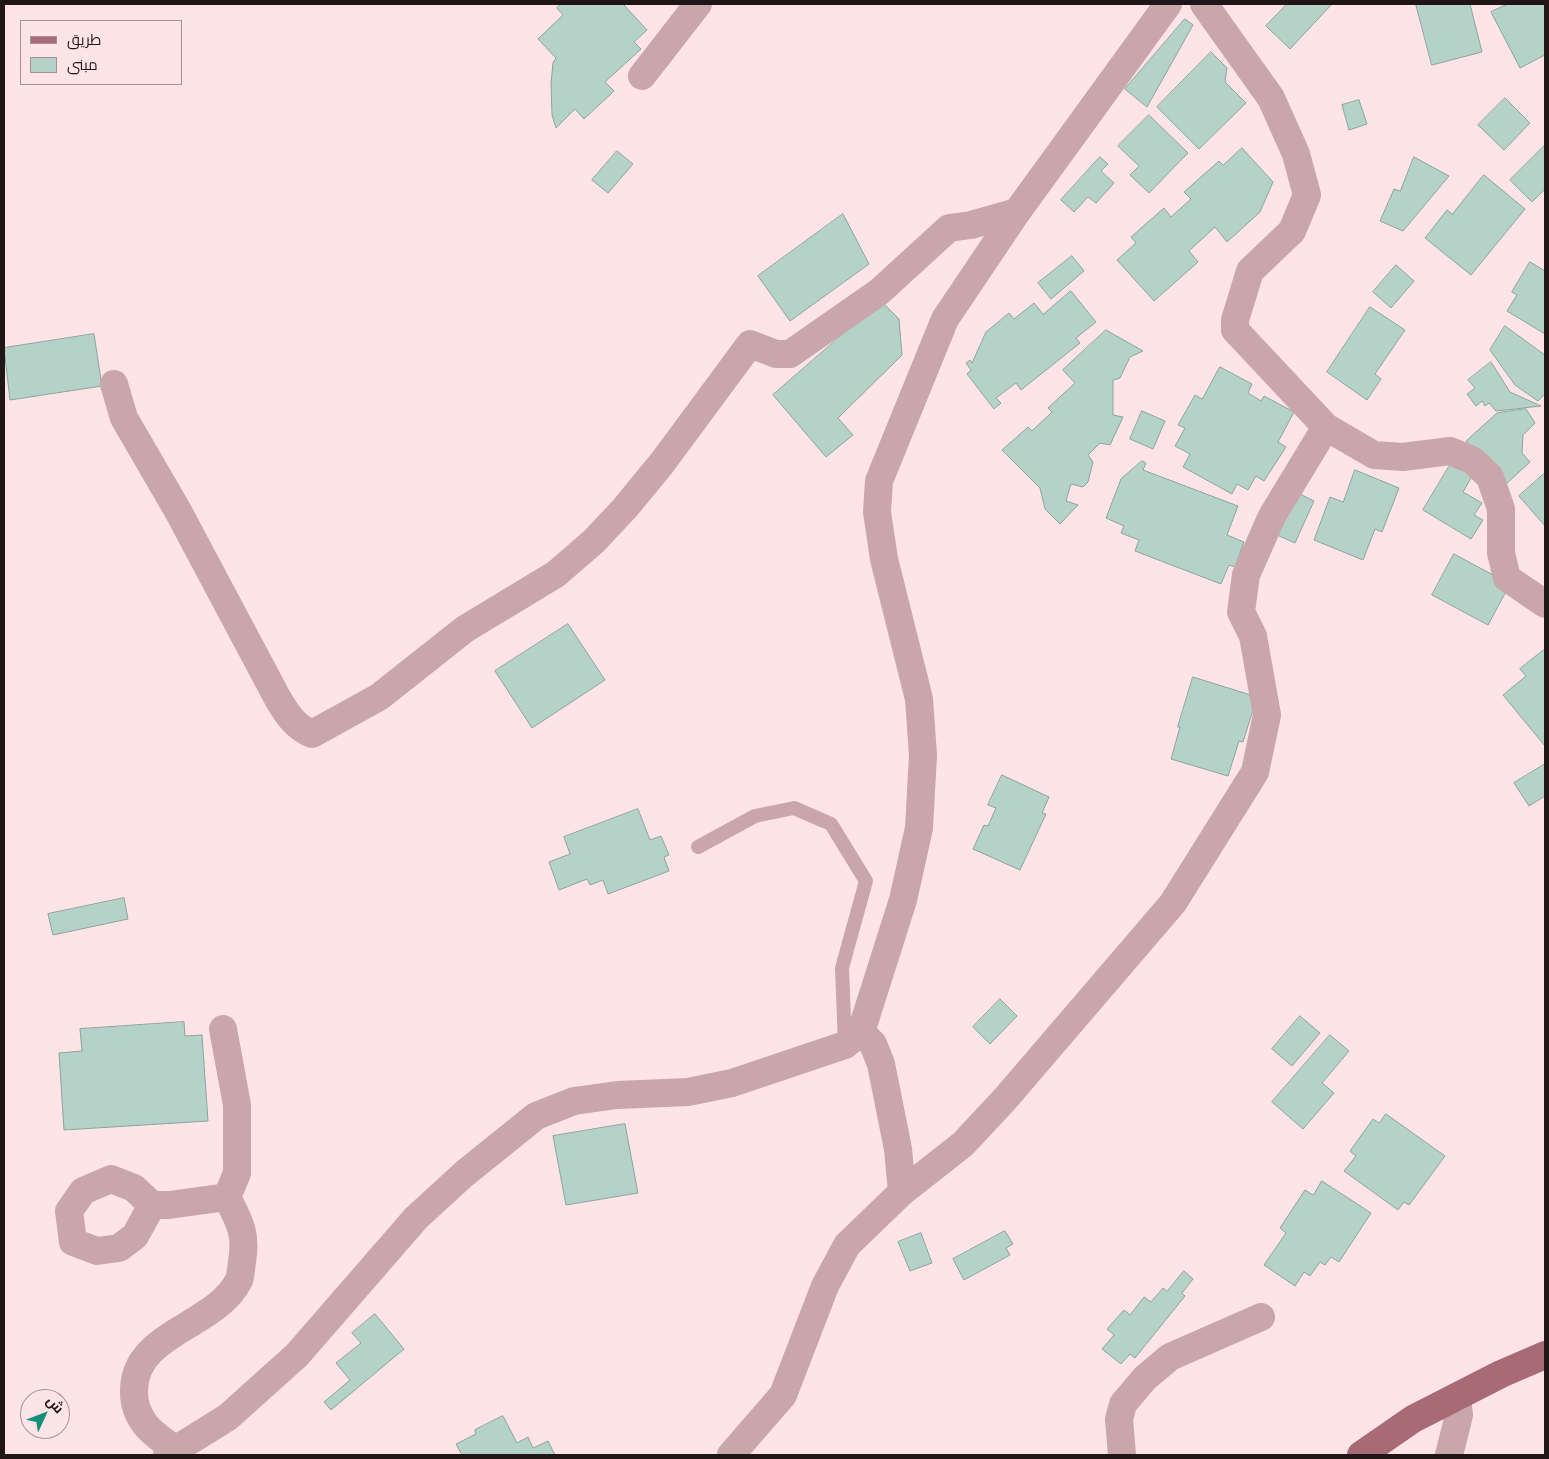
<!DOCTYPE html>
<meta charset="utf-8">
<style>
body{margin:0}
#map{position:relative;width:1549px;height:1459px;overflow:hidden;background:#fee4e7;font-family:Georgia,Cairo,serif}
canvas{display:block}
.frame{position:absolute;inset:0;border:5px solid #211617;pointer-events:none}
.legend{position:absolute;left:20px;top:20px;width:162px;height:65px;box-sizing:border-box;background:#fee4e7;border:1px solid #a69294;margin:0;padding:6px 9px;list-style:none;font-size:15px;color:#211617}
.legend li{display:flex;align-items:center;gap:10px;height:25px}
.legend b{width:25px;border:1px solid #a69294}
.north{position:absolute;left:20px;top:1389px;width:50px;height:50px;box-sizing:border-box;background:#fee4e7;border:1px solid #a69294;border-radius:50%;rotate:47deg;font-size:14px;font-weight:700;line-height:20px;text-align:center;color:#211617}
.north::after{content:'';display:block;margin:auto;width:18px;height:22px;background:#119077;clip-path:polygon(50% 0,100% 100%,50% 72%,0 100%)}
</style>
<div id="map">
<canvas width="1549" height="1459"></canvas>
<div class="frame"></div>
<ul class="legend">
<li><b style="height:6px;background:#a86a74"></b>طريق</li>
<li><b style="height:14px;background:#b4d2c8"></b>مبنى</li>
</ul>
<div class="north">ش</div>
</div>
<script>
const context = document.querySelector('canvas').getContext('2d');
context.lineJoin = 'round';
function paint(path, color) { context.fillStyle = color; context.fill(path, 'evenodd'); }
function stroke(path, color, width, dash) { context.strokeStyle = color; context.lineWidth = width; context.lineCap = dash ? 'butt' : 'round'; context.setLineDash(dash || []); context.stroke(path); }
const building = new Path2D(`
 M561,4H623L647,30L634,42L641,49L605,82L614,91L584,119L575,109L556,128L552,115L551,83L553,63L556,58L538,39L563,15L557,8Z
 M1287,4H1332L1290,49L1266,26Z
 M1416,4H1470L1482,52L1432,65Z
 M1508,4H1545V55L1520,68L1491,12Z
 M1185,19L1193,25L1147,107L1125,89Z
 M1211,52L1227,68L1225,82L1246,103L1199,149L1157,107Z
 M1505,98L1530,123L1504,150L1478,125Z
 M1359,100L1367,124L1349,130L1342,105Z
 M1149,115L1188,153L1149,193L1130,175L1139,166L1118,146Z
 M1545,145V189L1532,202L1510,180Z
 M1242,148L1273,182L1260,212L1227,242L1215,227L1189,251L1198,262L1154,301L1117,260L1136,243L1131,237L1164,208L1171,217L1191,199L1184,192L1219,161L1223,165Z
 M617,151L633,164L608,193L592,180Z
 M1100,157L1108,164L1101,171L1114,183L1096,203L1088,197L1074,212L1061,200Z
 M1414,157L1449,176L1403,231L1380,221L1394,189L1400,191Z
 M1484,175L1525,209L1471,275L1425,238L1447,210L1452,214Z
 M843,214L869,264L790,321L758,276Z
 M1072,256L1084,271L1051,299L1038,283Z
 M1530,262L1545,271V334L1507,311L1517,295L1512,292Z
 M1396,265L1414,281L1391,308L1373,292Z
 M1071,291L1096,322L1076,338L1080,343L1021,390L1016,383L996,398L1001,403L994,409L967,374L971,370L966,363L970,360L972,363L986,332L1009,313L1014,319L1034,303L1043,314Z
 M881,301L899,319L902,355L838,418L853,435L826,457L773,395Z
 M1370,307L1405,330L1375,374L1381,379L1367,400L1327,372Z
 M1505,326L1545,355V394L1538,401L1515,385L1490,350Z
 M1106,330L1143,351L1130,357L1120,378L1113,380V415L1123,417L1110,445L1100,443L1088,455L1093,462L1088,482L1083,487L1071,484L1066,501L1078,505L1060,524L1045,509L1040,488L1002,450L1028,427L1032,431L1052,412L1048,408L1075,383L1063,370Z
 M94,334L102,386L10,400L4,348Z
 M1491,362L1510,392L1541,406L1496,411L1489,403L1485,406L1482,401L1476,406L1467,394L1475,388L1468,380Z
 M1220,367L1252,384L1248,393L1261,401L1264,396L1294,412L1278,442L1286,447L1264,481L1256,476L1248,490L1237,484L1232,494L1183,467L1190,454L1175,446L1185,428L1178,425L1195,395L1202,399Z
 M1526,409L1535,423L1523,435L1522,453L1530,462L1506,484L1466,441L1497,413Z
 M1142,411L1165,421L1153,449L1130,439Z
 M1453,460L1474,473L1463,492L1482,503L1474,515L1483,520L1471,539L1423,510Z
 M1142,461L1146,463L1143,470L1238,506L1227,535L1244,542L1235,567L1229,565L1221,584L1135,551L1139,540L1121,533L1124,526L1106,518L1121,479Z
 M1355,470L1399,488L1382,532L1375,529L1363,560L1314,540L1330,497L1343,502Z
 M1545,473V526L1519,496Z
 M1296,492L1314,501L1295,543L1277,535Z
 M1454,554L1510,584L1488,625L1432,595Z
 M568,624L605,680L532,728L495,671Z
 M1545,649V746L1503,695L1526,676L1520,669Z
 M1193,677L1257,697L1243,742L1239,741L1228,776L1171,759L1180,727H1178Z
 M1545,764V796L1529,806L1514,783Z
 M1002,775L1049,797L1042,813L1046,814L1020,870L973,849L984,825L988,826L996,808L988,805Z
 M638,809L650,840L661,836L669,855L664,857L669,871L608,894L603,880L590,885L587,879L559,890L549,862L570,854L564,837Z
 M124,898L128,919L53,935L48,914Z
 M1000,999L1017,1016L990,1044L973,1027Z
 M1300,1016L1320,1033L1292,1066L1272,1049Z
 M184,1022L185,1036L202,1035L208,1121L64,1130L59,1053L82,1051L80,1029Z
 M1330,1035L1349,1051L1322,1083L1334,1093L1303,1129L1272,1102Z
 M1386,1114L1445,1156L1409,1205L1404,1202L1398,1210L1344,1171L1356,1156L1350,1151L1373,1119L1379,1123Z
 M625,1124L638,1193L566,1205L553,1136Z
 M1322,1181L1371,1213L1339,1262L1331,1257L1325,1265L1320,1262L1310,1276L1304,1272L1295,1286L1264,1265L1286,1233L1280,1228L1305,1190L1313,1195Z
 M1005,1231L1013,1244L1006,1248L1010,1255L964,1280L953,1259Z
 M921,1233L932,1263L910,1271L898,1242Z
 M1184,1271L1193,1279L1182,1293L1185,1296L1135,1358L1130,1354L1121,1364L1102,1349L1114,1335L1107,1329L1124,1310L1130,1315L1144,1297L1151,1302L1163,1288L1167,1291Z
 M375,1314L404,1349L331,1410L324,1402L350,1380L336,1363L361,1343L352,1333Z
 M503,1416L517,1443L528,1437L533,1448L548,1441L555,1455H462L456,1444L476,1434L475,1430Z`);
paint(building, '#b4d2c8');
stroke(building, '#88a59c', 1);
stroke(new Path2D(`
 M698,847L755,816L794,808L831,824L866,881L842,968L845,1045`), '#c9a6aa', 14);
stroke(new Path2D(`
 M1204,4L1271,98L1296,154L1307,195L1292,231L1250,271L1235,320V330L1326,427L1374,455L1403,457L1450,451L1472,460L1490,477L1501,509V553L1507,578L1545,604
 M642,76L698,4
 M114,384L124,418L178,511L278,699C287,714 295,727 312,734L379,697L465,629L556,574L594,541L625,508L662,463L750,344L776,354H790L879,292L949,228L971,225L1017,212
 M861,1032L903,900L919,828L923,755L919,699L884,559L877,512L879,481L945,319L1017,212L1168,4
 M152,1205L135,1236L119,1248L97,1251L73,1242L69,1211L83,1191L111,1179L134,1188L152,1205H169L227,1197
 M177,1451C167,1443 152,1434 145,1424C138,1415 134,1403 134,1392C133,1332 216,1327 239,1280C241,1275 241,1267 242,1262C247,1233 239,1221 227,1197L237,1173V1105L223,1029
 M167,1455L228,1417L297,1355L416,1218L464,1174L536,1116L574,1101L617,1095L688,1092L732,1083L845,1045L861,1032L873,1044L881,1064L898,1149L902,1192
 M731,1455L783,1395L825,1286L847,1245L902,1192L963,1144L1005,1099L1173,903L1255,772L1267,715L1253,636L1241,612L1246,575L1272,516L1326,427
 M1122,1455L1119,1419L1123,1404L1145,1378L1170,1357L1261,1317
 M1449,1455L1459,1415L1457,1397`), '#c9a6aa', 28);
stroke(new Path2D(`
 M1361,1455L1413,1419L1501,1374L1545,1355`), '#a86a74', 28);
</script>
